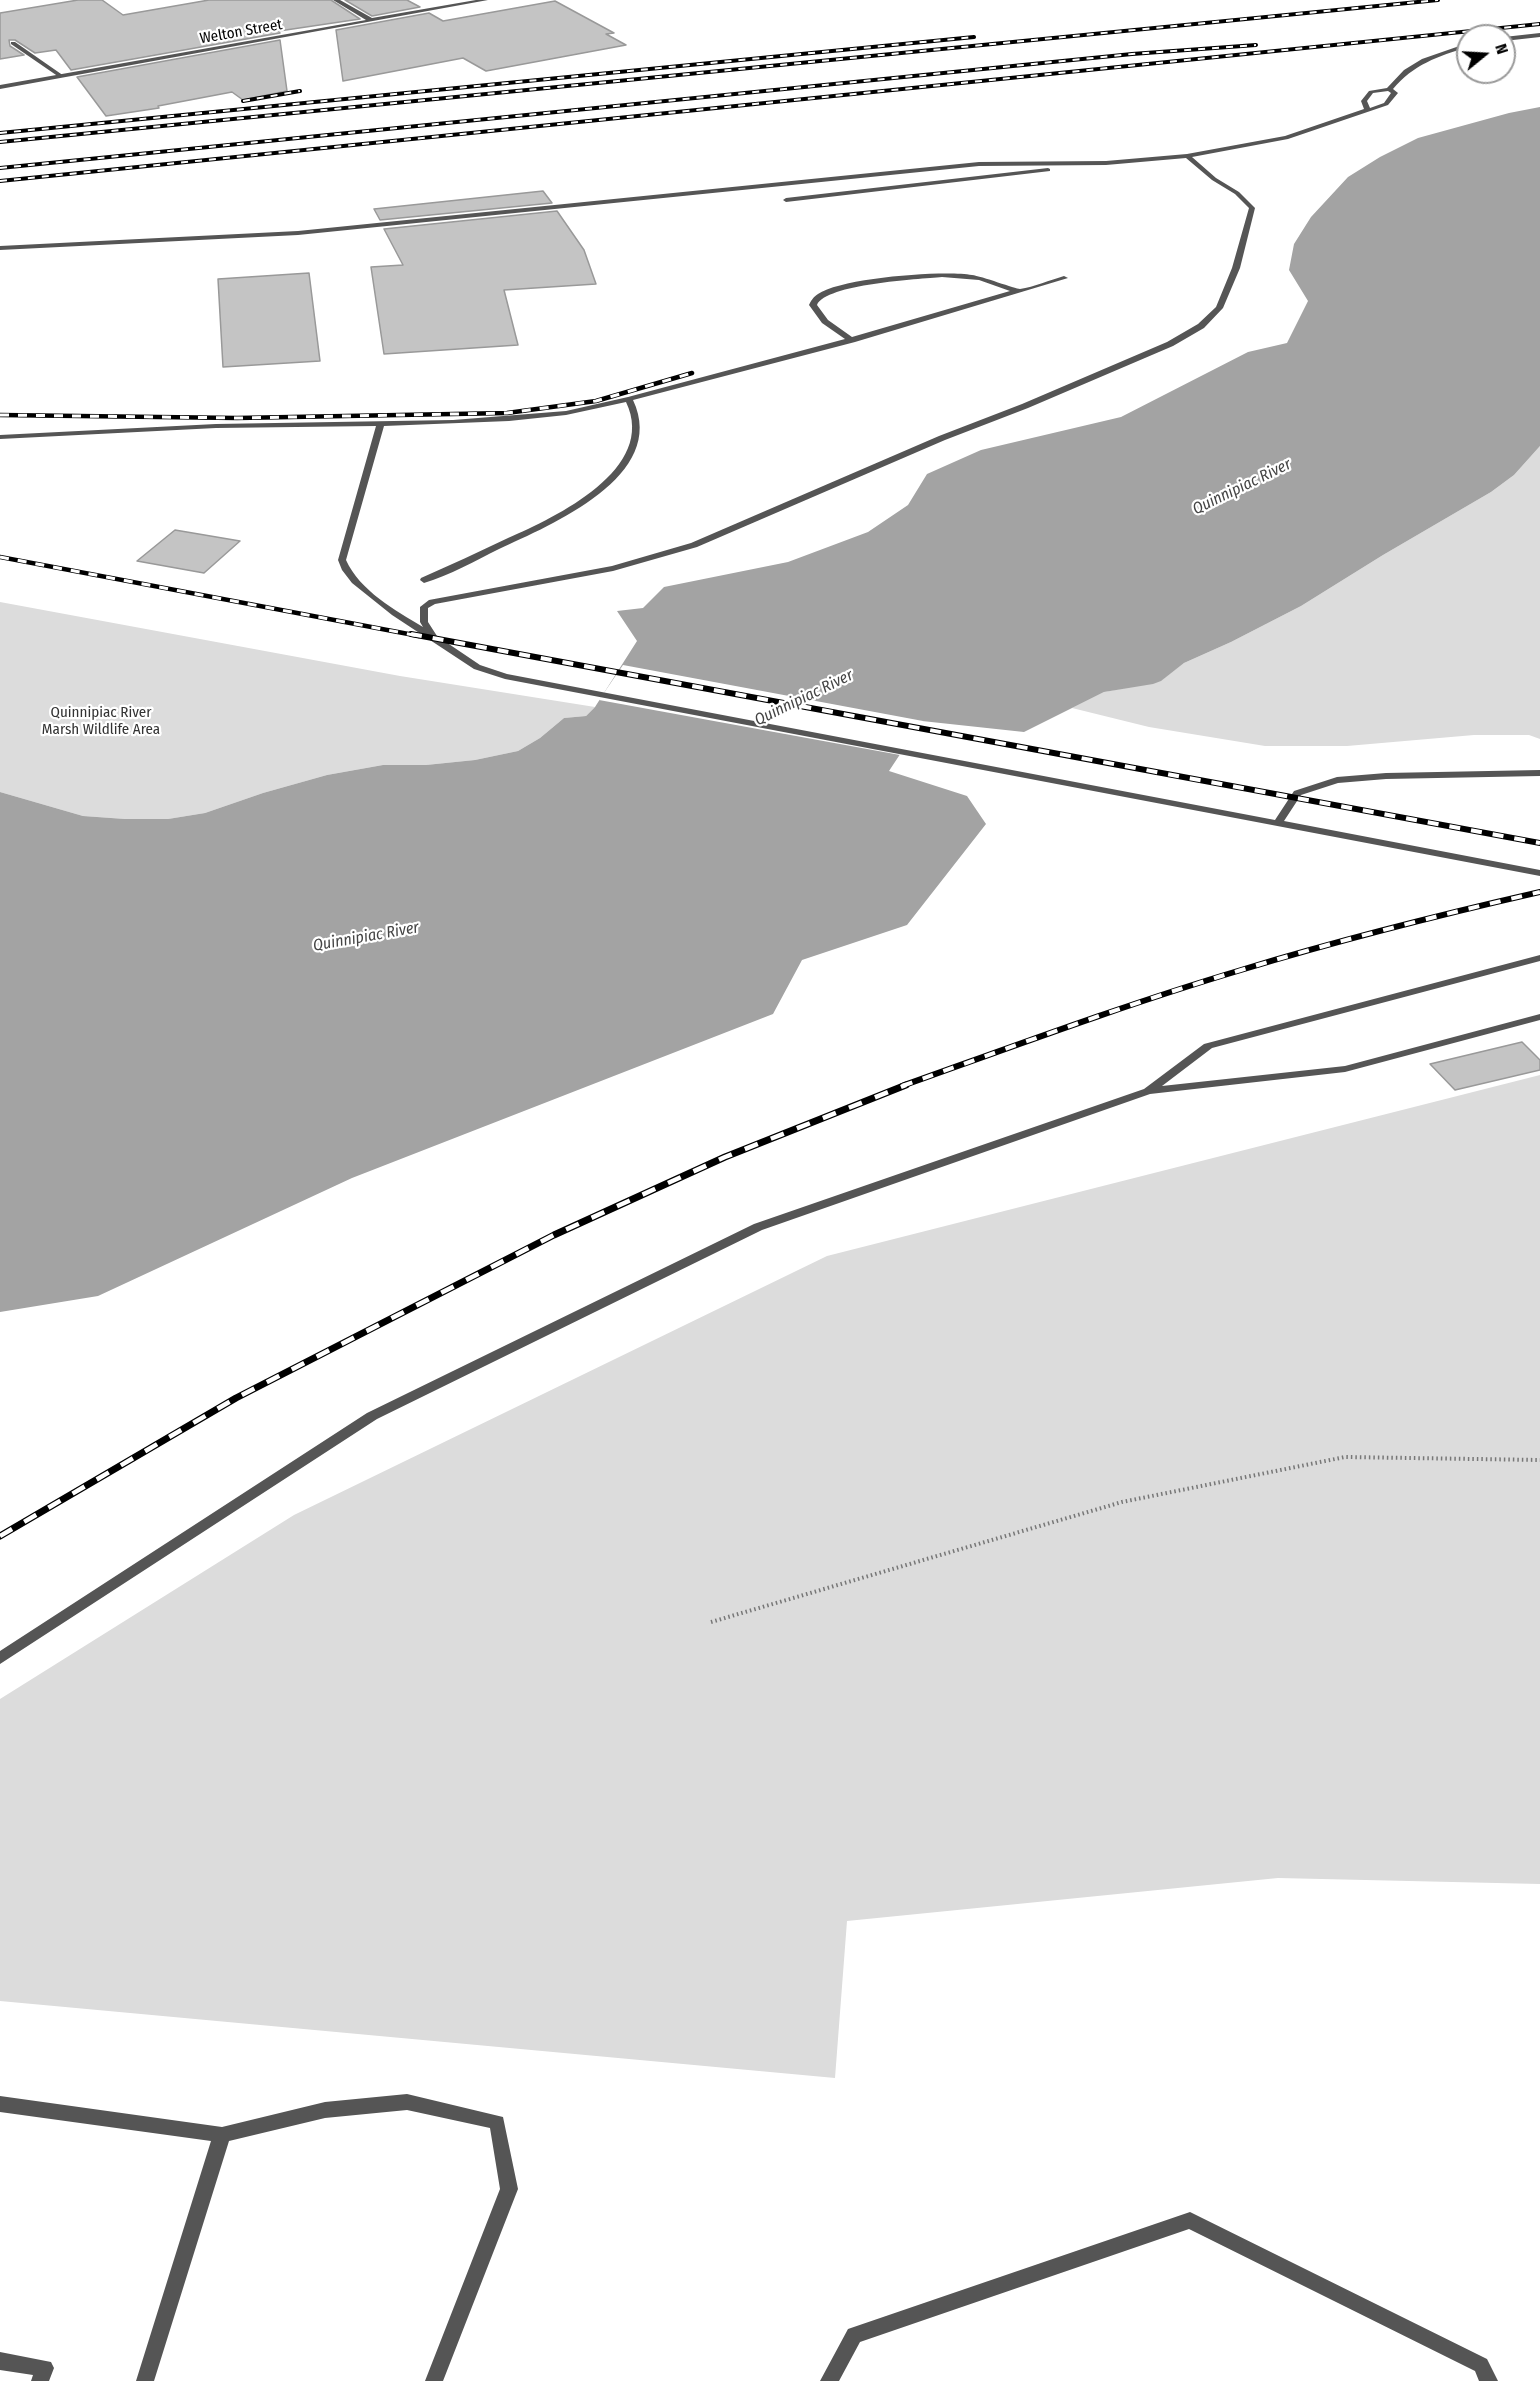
<!DOCTYPE html>
<style>
body{margin:0}
#map{position:relative;width:1540px;height:2381px;overflow:hidden;background:#fff;font-family:"Fira Sans Condensed",sans-serif}
canvas{display:block}
.north{position:absolute;left:1456px;top:24px;width:60px;height:60px;box-sizing:border-box;background:#fff;border:2px solid #999;border-radius:50%;rotate:72deg;font-size:16px;font-weight:700;line-height:24px;text-align:center;color:#000}
.north::after{content:'';display:block;margin:auto;width:21px;height:27px;background:#000;clip-path:polygon(50% 0,100% 100%,50% 72%,0 100%)}
</style>
<div id="map">
<canvas width="1540" height="2381"></canvas>
<div class="north">N</div>
</div>
<script>
const context = document.querySelector('canvas').getContext('2d');
context.lineJoin = 'round';
function paint(path, color) { context.fillStyle = color; context.fill(path, 'evenodd'); }
function stroke(path, color, width, dash) { context.strokeStyle = color; context.lineWidth = width; context.lineCap = dash ? 'butt' : 'round'; context.setLineDash(dash || []); context.stroke(path); }
function label(font, color, halo, rows, align = 'center') {
  context.font = font + ' "Fira Sans Condensed",sans-serif'; context.lineWidth = 4.5; context.setLineDash([]); context.textBaseline = 'middle'; context.strokeStyle = halo; context.fillStyle = color; for (const [text, x, y, turn = 0] of rows) {
    context.save(); context.translate(x, y); context.rotate((+turn || 0) * Math.PI / 180); context.textAlign = isNaN(turn) ? turn : align; if (halo) context.strokeText(text, 0, 0); context.fillText(text, 0, 0); context.restore();
  }
}
paint(new Path2D(`
 M1540,446V739L1529,735H1474L1347,746H1265L1149,727L1072,708L1104,692L1160,681L1184,663L1231,642L1301,606L1383,555L1491,492L1514,475Z
 M0,602L400,676L595,707L586,716L564,718L540,738L518,751L475,760L426,765H383L327,775L263,793L205,813L168,819H125L83,816L0,792Z
 M1540,1075V1884L1278,1878L847,1921L835,2078L0,2001V1699L294,1515L827,1256Z`), '#dcdcdc');
paint(new Path2D(`
 M1540,107V446L1514,475L1491,492L1383,555L1301,606L1231,642L1184,663L1161,681L1153,684L1104,692L1024,732L922,721L889,771L967,796L986,824L907,925L802,960L773,1014L352,1178L98,1296L0,1312V792L83,816L125,819H168L205,813L263,793L327,775L383,765H426L475,760L518,751L540,738L564,718L586,716L595,707L637,641L617,611L643,608L664,587L788,562L868,532L908,505L927,474L981,450L1121,417L1248,352L1287,343L1308,301L1289,270L1294,244L1311,217L1348,177L1380,157L1418,138L1509,113Z`), '#a3a3a3');
paint(new Path2D(`
 M623,665L923,721L900,755L599,700Z`), '#fff');
const building = new Path2D(`
 M78,0H102L123,15L209,0H331L360,19L279,31L280,33L71,70L56,50L35,53L15,40H9L10,46L24,55L0,59V13Z
 M345,0H407L420,7L372,16Z
 M555,1L614,33L606,34L626,45L486,71L463,58L343,81L336,30L429,13L443,21Z
 M280,40L287,91L243,100L232,92L158,106L159,108L106,116L77,77Z
 M543,191L552,203L380,220L374,209Z
 M557,211L584,250L596,284L504,290L518,345L384,354L371,267L403,265L384,229Z
 M309,273L320,361L223,367L218,279Z
 M175,530L240,541L204,573L137,561Z
 M1522,1042L1540,1060V1070L1455,1090L1430,1064Z`);
paint(building, '#c4c4c4');
stroke(building, '#999', 1.5);
stroke(new Path2D(`
 M711,1622L1122,1502L1345,1457L1540,1460`), '#777', 4, [1.5, 3]);
paint(new Path2D(`
 M1540,33V37L1504,41V37Z
 M11,42H15L64,76L59,77L11,44Z
 M1468,43V47C1438,56 1413,65 1393,89L1398,93L1388,105L1288,139L1192,157L1216,178L1239,192L1255,208L1240,268L1223,308L1204,328L1173,346L1028,408L945,440L697,547L613,571L435,604L428,608V622L437,636L480,665L507,674L1275,820L1294,791L1337,777L1386,773L1540,770V776L1386,779L1338,783L1301,795L1284,821L1540,870V876L505,679L474,669L392,615L352,583L342,570L338,560L376,426L216,428L0,439V435L216,424L453,420L566,411L628,397L845,339L822,323L809,305C811,301 813,297 818,294C841,278 942,270 972,275C981,276 1016,289 1020,289C1034,287 1050,280 1064,276L1068,278L855,342L633,400C669,476 551,525 499,549C475,561 450,575 424,583L420,580L421,578C450,565 479,552 508,538C556,517 658,469 626,402L566,415L509,421L384,426L346,560C360,591 395,610 423,627L420,622V607L429,600L612,566L691,543L939,436L1022,404L1167,342L1198,324L1216,307L1232,268L1249,208L1235,194L1212,180L1186,158L1106,165L979,166L298,235L0,250V246L298,231L979,162L1106,161L1187,154L1285,136L1364,109L1361,101L1369,91L1387,88L1404,70L1422,59ZM1388,91L1391,93L1384,103L1370,108L1367,101L1373,93ZM942,277L979,280L1010,291L852,337L828,320L817,305C826,284 918,279 942,277Z
 M1048,168L1050,169V171L786,202L783,200L786,198Z
 M1540,955V961L1212,1048L1162,1086L1345,1066L1540,1014V1020L1345,1072L1150,1094L762,1230L377,1419L0,1664V1651L367,1413L754,1224L1144,1089L1204,1044Z
 M407,2094L503,2117L518,2189L443,2381H425L500,2189L490,2128L407,2110L325,2118L229,2141L154,2381H136L211,2141L0,2112V2096L222,2127L325,2102Z
 M1190,2212L1487,2359L1498,2381H1479L1475,2371L1189,2229L860,2342L839,2381H820L848,2329Z
 M0,2352L51,2362L54,2368L49,2381H31L33,2375L0,2370Z`), '#555');
paint(new Path2D(`
 M333,0H340L372,18L476,0H488L0,89V85L366,20Z`), '#555');
const railFar3 = new Path2D(`
 M243,101L300,91
 M0,133L974,37
 M0,142L1438,0
 M0,168L1132,54L1256,45
 M0,181L1540,24`);
const railFar2 = new Path2D(`
 M0,415L237,418L507,413L596,401L692,373
 M0,557L419,636`);
const railFar1 = new Path2D(`
 M411,634L1540,843
 M902,1086C1014,1046 1127,1004 1241,970C1340,940 1439,915 1540,892`);
const rail = new Path2D(`
 M0,1536L236,1398L554,1235L725,1157L906,1085`);
stroke(railFar3, '#000', 4);
stroke(railFar2, '#000', 4.5);
stroke(railFar1, '#000', 6);
stroke(rail, '#000', 7);
stroke(railFar3, '#fff', 2, [7]);
stroke(railFar2, '#fff', 3, [9]);
stroke(railFar1, '#fff', 4, [11]);
stroke(rail, '#fff', 4.5, [14]);
label('15px', '#000', '#fff', [
 ["Welton Street",241,32,-10]
]);
label('15px', '#333', '#fff', [
 ["Quinnipiac River",101,713],
 ["Marsh Wildlife Area",101,730]
]);
label('italic 16px', '#444', '#fff', [
 ["Quinnipiac River",1242,487,-26],
 ["Quinnipiac River",804,698,-26],
 ["Quinnipiac River",366,937,-10]
]);
</script>
